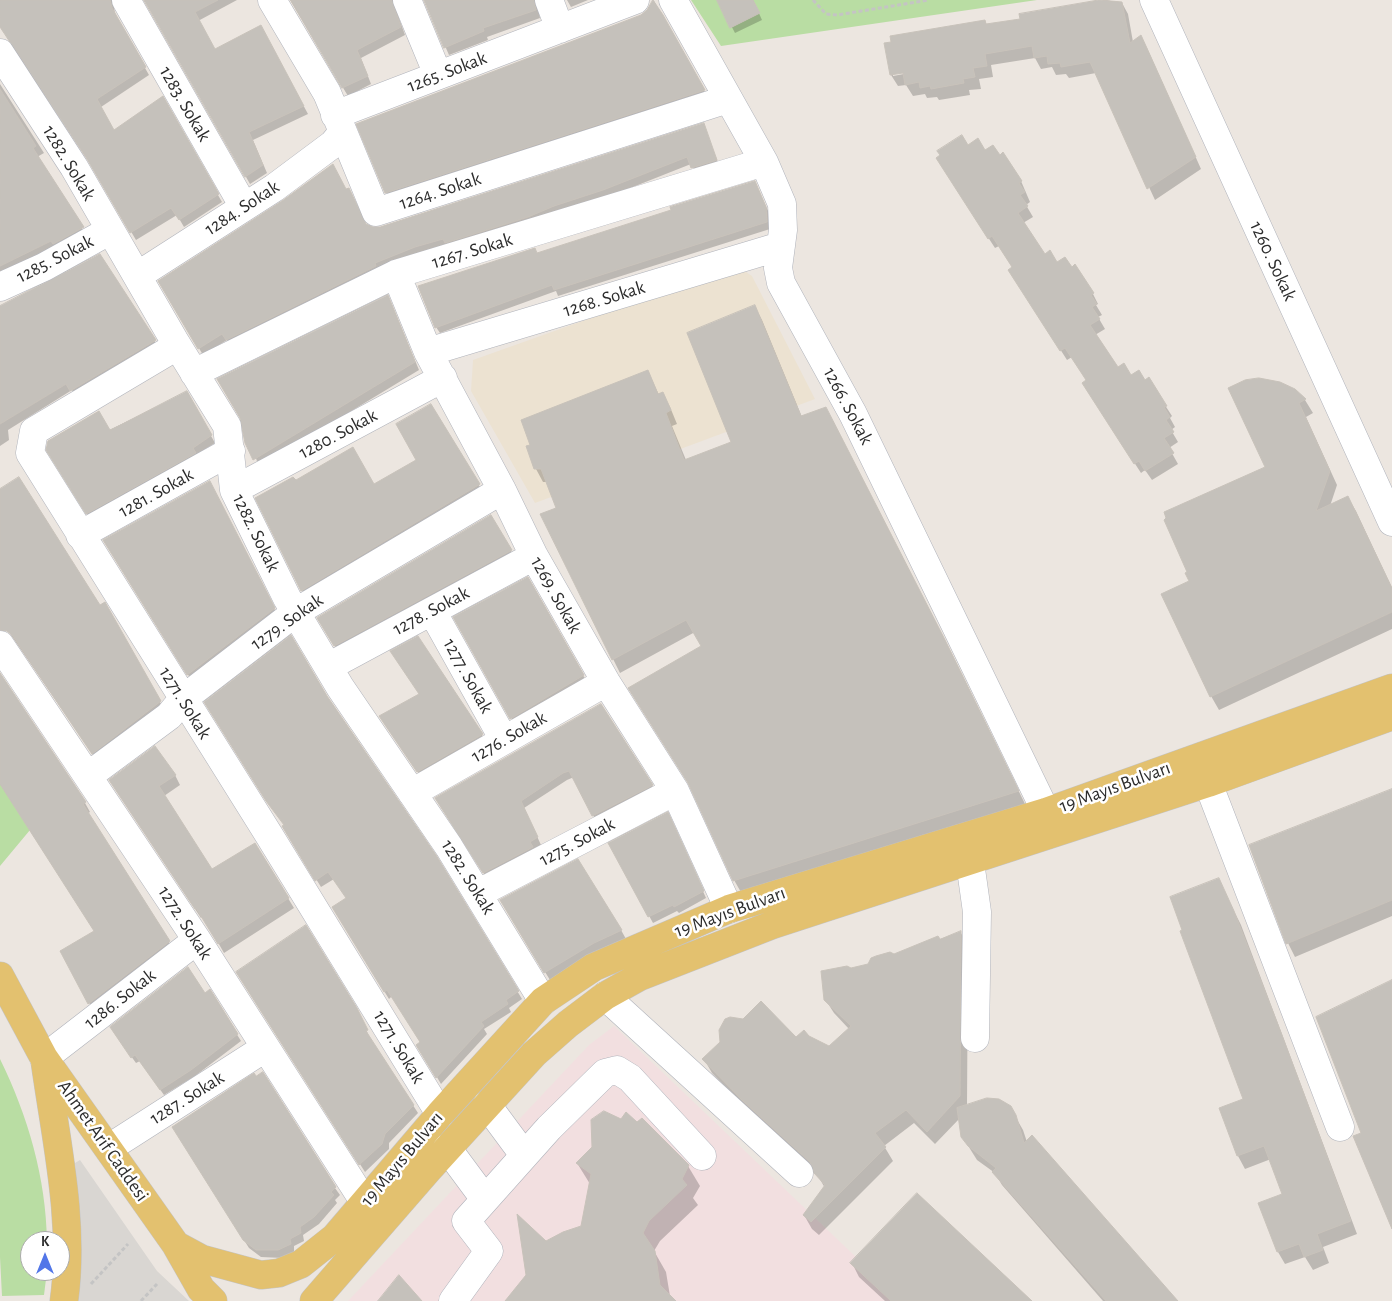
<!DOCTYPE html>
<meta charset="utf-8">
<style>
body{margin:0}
#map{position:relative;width:1392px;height:1301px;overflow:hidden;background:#ece6e0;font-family:"Alegreya Sans",sans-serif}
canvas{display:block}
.north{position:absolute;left:20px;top:1231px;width:50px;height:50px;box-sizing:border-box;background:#fff;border:1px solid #ababab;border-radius:50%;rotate:0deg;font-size:14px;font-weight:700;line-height:20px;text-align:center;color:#2c2c2c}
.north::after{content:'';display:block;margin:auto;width:18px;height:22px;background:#5276e8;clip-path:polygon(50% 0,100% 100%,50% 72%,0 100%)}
</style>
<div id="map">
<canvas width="1392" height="1301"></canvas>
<div class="north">K</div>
</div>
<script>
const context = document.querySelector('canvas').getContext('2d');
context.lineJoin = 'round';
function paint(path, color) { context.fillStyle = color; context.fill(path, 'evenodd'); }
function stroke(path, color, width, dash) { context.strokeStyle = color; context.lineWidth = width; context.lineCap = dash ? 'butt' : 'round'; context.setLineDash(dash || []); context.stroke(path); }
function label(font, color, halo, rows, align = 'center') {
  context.font = font + ' "Alegreya Sans",sans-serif'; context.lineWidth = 5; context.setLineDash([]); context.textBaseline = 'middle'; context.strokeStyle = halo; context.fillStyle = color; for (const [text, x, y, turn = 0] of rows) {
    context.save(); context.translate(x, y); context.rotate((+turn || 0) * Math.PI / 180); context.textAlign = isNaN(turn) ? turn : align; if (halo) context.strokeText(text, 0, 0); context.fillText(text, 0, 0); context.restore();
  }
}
paint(new Path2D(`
 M737,266L752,276L815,399L535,503L471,391L473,360Z`), '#ece2d1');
paint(new Path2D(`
 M614,1026L902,1301H348L589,1045Z`), '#f2dfe0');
paint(new Path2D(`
 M691,0H1037L721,46Z
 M0,783L30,830L0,866Z
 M0,1059C28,1116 46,1178 47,1241H30V1271H47L44,1295L2,1296L0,1257Z`), '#b9dda3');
paint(new Path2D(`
 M80,1160L157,1271L189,1301H76L78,1220L75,1163Z`), '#d9d6d2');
paint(new Path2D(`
 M0,0H117L114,8L116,17L149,75L101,107L114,132L162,98L222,202L184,227L177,215L136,240L93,167L0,24Z
 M146,0H237L198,21L215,50L265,34L308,114L253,140L267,173L250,184Z
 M290,0H398L395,7L405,35L361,58L371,84L348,96Z
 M425,0H540L538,6L540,18L487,37L488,40L449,55Z
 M567,0H588L571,7Z
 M718,0H753L762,20L735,33Z
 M1106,0L1122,3L1128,14L1133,42L1141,37L1147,48L1201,169L1155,200L1096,73L1069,78L1066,74L1056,75L1052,67L1041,69L1035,58L991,65L993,77L979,79L981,89L969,90L970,95L939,100L937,97L927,98L925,94L913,96L906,85L898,86L891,75L885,44L985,21L987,25L1022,20L1021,15ZM909,71V73L893,76V74Z
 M654,1L708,98L390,200L386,192L641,16L648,10Z
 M0,84L44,153L37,157L87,236L0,278Z
 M703,125L720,167L697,174L691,164L231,346L227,340L203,355L160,282L366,225L372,228H381Z
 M968,146L985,151L1021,181L1030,202L1026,205L1033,217L1023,223L1044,256L1093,294L1098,304L1096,305L1102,315L1098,317L1105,329L1095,335L1117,369L1145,381L1148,379L1172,416L1170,418L1175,427L1171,430L1178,442L1169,448L1178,464L1152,480L1145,470L1141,473L1089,393L1087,381L1072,357L1067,360L1016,280L1013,268L999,246L995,248L943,168Z
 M758,189L770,215V229L558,296L556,291L440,333L436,327L537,254Z
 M100,255L159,348L76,398L72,390L8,430L9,440L0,446V308Z
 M392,305L419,370L259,467L242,418Z
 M755,307L762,320L802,417L833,421L951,652L1025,804L742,894L734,880L703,646L695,632L620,673L541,514L557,508L547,482H543L536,469L648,371L659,395L663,394L670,407L677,424L672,426L686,460L733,443Z
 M1259,379L1274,381L1294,390L1305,400L1313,413L1306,417L1337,485L1330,506L1348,498L1356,511L1392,588V629L1219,710L1211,696L1190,582L1266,467Z
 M187,393L215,443L91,520L52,457Z
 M430,405L483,492L306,597L302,590L295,482L374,486L417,460Z
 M0,490L100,606L104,604L164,709L97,761L0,619Z
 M213,490L278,616L192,681L109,548Z
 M491,516L515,558L339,653L319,618Z
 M528,579L588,684L516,726L455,618Z
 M418,638L486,741L422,778L384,723L420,694Z
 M0,683L37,730L85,803L90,812L87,814L174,950L94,1012L62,952L96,932L0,784Z
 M326,696L435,856L522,999L509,1008L511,1012L484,1029L487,1034L441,1084L418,1045L421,1043L392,996L389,999L333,908L347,899L334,879L321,887L288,834Z
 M601,705L656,792L597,823L574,777L567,780L524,808L541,845L532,850L536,855L488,880L440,805Z
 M175,775L180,785L164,796L212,871L255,844L294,908L224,953L203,916L201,918L116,790Z
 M1392,790V916L1295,957L1288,943L1250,846Z
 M671,820L706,898L679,913L677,911L653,923L610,844Z
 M1218,879L1241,925L1357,1234L1323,1247L1329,1263L1313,1270L1305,1257L1285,1264L1278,1252L1284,1194L1271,1159L1245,1169L1238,1156L1220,1109L1245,1099Z
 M501,900L621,930L626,939L550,980Z
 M961,933L968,946L967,1106L1015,1116L1023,1130L1027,1142L1177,1301H1103L1002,1185L995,1173L977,1160L962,1136L960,1118L935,1144L914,1123L884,1146L893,1161L819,1235L812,1229L804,1215L825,1188L815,1171L752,1115L712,1073L704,1059L722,1042L721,1026L728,1019L796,1038L808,1037L829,1048L849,1029L834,1013L825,999L851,970Z
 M242,980L361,1017L370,1039L418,1113L389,1143V1149L365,1172Z
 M210,991L241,1041L195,1076L164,1095L140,1061L136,1063L115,1034Z
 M256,1078L340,1195L335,1200L337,1203L319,1224L303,1235L304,1241L294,1246V1252L283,1258L261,1257L249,1248L178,1135Z
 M577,1163L688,1166L700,1186L693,1198L698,1205L660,1241L654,1251L666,1272L670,1296L674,1301H507L527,1275L546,1243L583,1227L590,1184Z
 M852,1263L1030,1301H885L859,1277Z`), '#0003');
const building = new Path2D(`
 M0,0H110L112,8L146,67L97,99L114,130L163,96L219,194L179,220L171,208L130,233L87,159L0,27Z
 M144,0H218L195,12L215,49L261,25L304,106L249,132L263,165L245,177Z
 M291,0H392L401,27L357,50L368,76L342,88Z
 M424,0H534L536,10L483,28L484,31L444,48Z
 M653,0L663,15L705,90L385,193L356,124L641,15L647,10Z
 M717,0H753L760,13L730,28Z
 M1099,0L1122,2L1130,43L1141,35L1196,157L1147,189L1090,62L1061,67L1060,63L1048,64L1047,56L1034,58L1032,46L985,54L987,66L973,68L975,77L963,79L964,83L931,89L930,86L920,88L919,82L905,85L903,73L890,75L884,43L891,42L890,36L985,20L986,24L1020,19L1019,14Z
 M0,89L36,146L33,148L84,227L53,244L51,241L0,266Z
 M704,123L717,160L691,168L687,157L603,190L554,206L528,217L445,243L443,239L415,247L375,263L376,266L226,340L222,334L198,349L158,281L282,201L333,164L346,189L349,188L366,224L373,227H380Z
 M962,135L968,145L978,138L985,150L993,145L1000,155L1003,152L1022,181L1019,183L1025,192L1020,195L1028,206L1018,213L1045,254L1050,250L1057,262L1065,257L1072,267L1075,264L1094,293L1091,295L1097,304L1092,307L1100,319L1090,325L1118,367L1124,363L1131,375L1139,370L1145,380L1149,377L1167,406L1164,407L1170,417L1166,420L1174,432L1164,438L1174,453L1145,471L1139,461L1134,464L1082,383L1086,380L1065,348L1060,351L1008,270L1012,267L992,236L988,239L936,158L940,155L937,151Z
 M755,181L766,207L767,222L554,290L552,285L435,328L418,286L535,248L537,253L671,210L670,207Z
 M100,254L156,340L70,391L66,384L0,424V306Z
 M388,295L415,362L253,460L245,443L240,418L217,379Z
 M755,305L801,416L826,407L944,638L1019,791L733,881L688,783L628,688L701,646L686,620L612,660L540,514L556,508L541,469H534L526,446L530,445L521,420L648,370L658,394L663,392L671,410L666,413L684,460L731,442L687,333Z
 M1259,378L1280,382L1295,389L1306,399L1299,403L1330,471L1316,511L1348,496L1392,588V612L1210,697L1161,594L1189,581L1185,573L1187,572L1164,520L1166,518L1164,512L1265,467L1228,388L1245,380Z
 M187,391L212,435L193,448L196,453L86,514L46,450L48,441L99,411L110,430Z
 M431,404L480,484L301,591L255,498L293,477L296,480L353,447L374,484L416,460L396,424Z
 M19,477L100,605L105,602L161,701L92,754L13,636L7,631L0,630V489Z
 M210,481L275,608L187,675L103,540Z
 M491,515L512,550L334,646L317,618Z
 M528,577L584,675L510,719L453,617Z
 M291,635L327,696L436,855L519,991L506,1000L508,1004L481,1022L484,1026L436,1078L416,1045L420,1042L387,990L384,992L332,907L346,898L328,872L315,881L282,826L284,825L266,801L204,702Z
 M418,636L483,734L417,772L379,716L419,694L390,651Z
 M0,673L86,802L83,804L170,941L88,1004L60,951L94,931L0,784Z
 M601,704L653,785L592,816L569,771L563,773L521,801L538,837L530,842L533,847L483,873L435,798Z
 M155,746L176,775L159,786L212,869L255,843L289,898L218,944L196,908L195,909L109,780Z
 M1392,789V900L1286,944L1249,845Z
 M668,812L704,891L674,907L673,905L648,917L608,843Z
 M578,859L622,930L594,943L544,973L500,900Z
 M1219,878L1234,911L1282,1035L1351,1221L1317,1234L1323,1250L1304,1257L1299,1244L1277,1252L1258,1203L1282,1194L1264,1146L1237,1156L1219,1108L1243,1099L1180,931L1182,930L1170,897Z
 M306,925L357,1008L368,1030L366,1031L414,1105L385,1134L382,1144L359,1165L236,972Z
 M961,931L960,1096L927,1132L906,1110L875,1133L886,1147L811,1222L803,1215L825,1185L814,1173L810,1162L743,1101L702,1059L720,1042L719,1030L725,1019L730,1017L743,1019L761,1001L796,1037L804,1030L809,1036L829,1046L851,1026L824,1000L821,971L847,966L851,968L868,964L871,958L876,956L890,952L894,954L938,936L940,939Z
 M188,967L205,993L210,989L238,1034L191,1070L160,1090L135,1055L131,1058L110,1027Z
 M1392,980V1229L1353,1136L1361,1133L1316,1017Z
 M263,1072L336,1187L331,1192L334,1195L314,1217L300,1227L301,1233L290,1239L291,1244L278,1250H256L243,1240L172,1127L254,1073L256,1076Z
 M987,1098L999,1099L1011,1106L1016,1115L1024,1143L1032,1135L1178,1301H1106L992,1172L996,1168L968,1146L961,1137L957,1108Z
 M604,1111L621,1119L626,1112L637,1122L642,1118L689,1165L682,1179L687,1185L649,1221L643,1233L655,1251L660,1285L676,1301H505L526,1275L517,1214L546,1241L563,1232L581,1226L591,1174L576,1163L592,1147L591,1120Z
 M917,1193L1032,1301H891L850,1263Z
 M399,1275L422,1301H378Z`);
paint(building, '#c5c1bb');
stroke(building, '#c8c2ba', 1);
const minor = new Path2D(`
 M126,0L244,207
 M272,0L327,93L376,212L728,99
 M407,0L438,75
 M549,0L560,29
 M673,0L764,162L782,204L783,230L778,268L781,283L853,414L1046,812
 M1154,0L1392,522
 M0,53L74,167L174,340L227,426L234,490L287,598L340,687L449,847L543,1001
 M335,115L635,0
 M396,274L428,352L502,490L534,556L606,682L675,791L729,909
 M137,276L274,188L333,144L342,133
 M0,287L44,267L109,231
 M177,346L34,431L30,453L269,835L440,1114
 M428,352L781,246
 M194,373L396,274L764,162
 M234,490L443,378
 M80,535L231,451
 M432,611L504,740
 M0,645L197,940L365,1203
 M328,667L534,556
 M88,776L169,716L183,699L296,612L502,490
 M1208,783L1340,1127
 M412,793L606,682
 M970,862L977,912L975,1038
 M479,893L675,791
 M605,996L799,1173
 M44,1058L197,940
 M487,1105L524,1155
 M109,1148L265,1048
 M447,1148L484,1198
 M453,1301L489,1251L466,1221L549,1128L605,1073L617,1070L630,1078L702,1156`);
const major = new Path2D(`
 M0,976L44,1058L176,1245L201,1289L213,1301
 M45,1062C56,1141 75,1222 64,1301
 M176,1245L202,1259L261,1275L279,1273L301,1264L335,1237L440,1114L543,1001L594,967L729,909L1046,812L1392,688
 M314,1301L428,1170L534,1054L568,1024L605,996L639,977L772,925L1208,783L1392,716`);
stroke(minor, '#b0b3bb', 29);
stroke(major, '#c4c4c4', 29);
stroke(new Path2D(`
 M813,0L826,14L837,15L929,0
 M91,1284L128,1244
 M141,1301L157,1284`), '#c4c4c4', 3, [4, 2.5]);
stroke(minor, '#fff', 28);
stroke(major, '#e3c16f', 28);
label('19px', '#2c2c2c', '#fff', [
 ["1265. Sokak",447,72,-21],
 ["1283. Sokak",185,104,60],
 ["1282. Sokak",69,163,59],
 ["1264. Sokak",440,191,-18],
 ["1284. Sokak",242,208,-33],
 ["1267. Sokak",472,251,-17],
 ["1285. Sokak",55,259,-27],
 ["1260. Sokak",1273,261,65],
 ["1268. Sokak",604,299,-17],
 ["1266. Sokak",848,406,62],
 ["1280. Sokak",338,434,-28],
 ["1281. Sokak",156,493,-29],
 ["1282. Sokak",256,533,64],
 ["1269. Sokak",556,595,61],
 ["1278. Sokak",431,611,-28],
 ["1279. Sokak",287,622,-35],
 ["1277. Sokak",468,676,61],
 ["1271. Sokak",185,703,58],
 ["1276. Sokak",509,737,-30],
 ["19 Mayıs Bulvarı",1115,787,-20],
 ["1275. Sokak",577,842,-28],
 ["1282. Sokak",468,877,58],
 ["19 Mayıs Bulvarı",730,912,-20],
 ["1272. Sokak",185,923,57],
 ["1286. Sokak",120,999,-38],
 ["1271. Sokak",399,1047,59],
 ["1287. Sokak",187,1098,-32],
 ["Ahmet Arif Caddesi",103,1141,55],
 ["19 Mayıs Bulvarı",402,1159,-50]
]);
</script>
